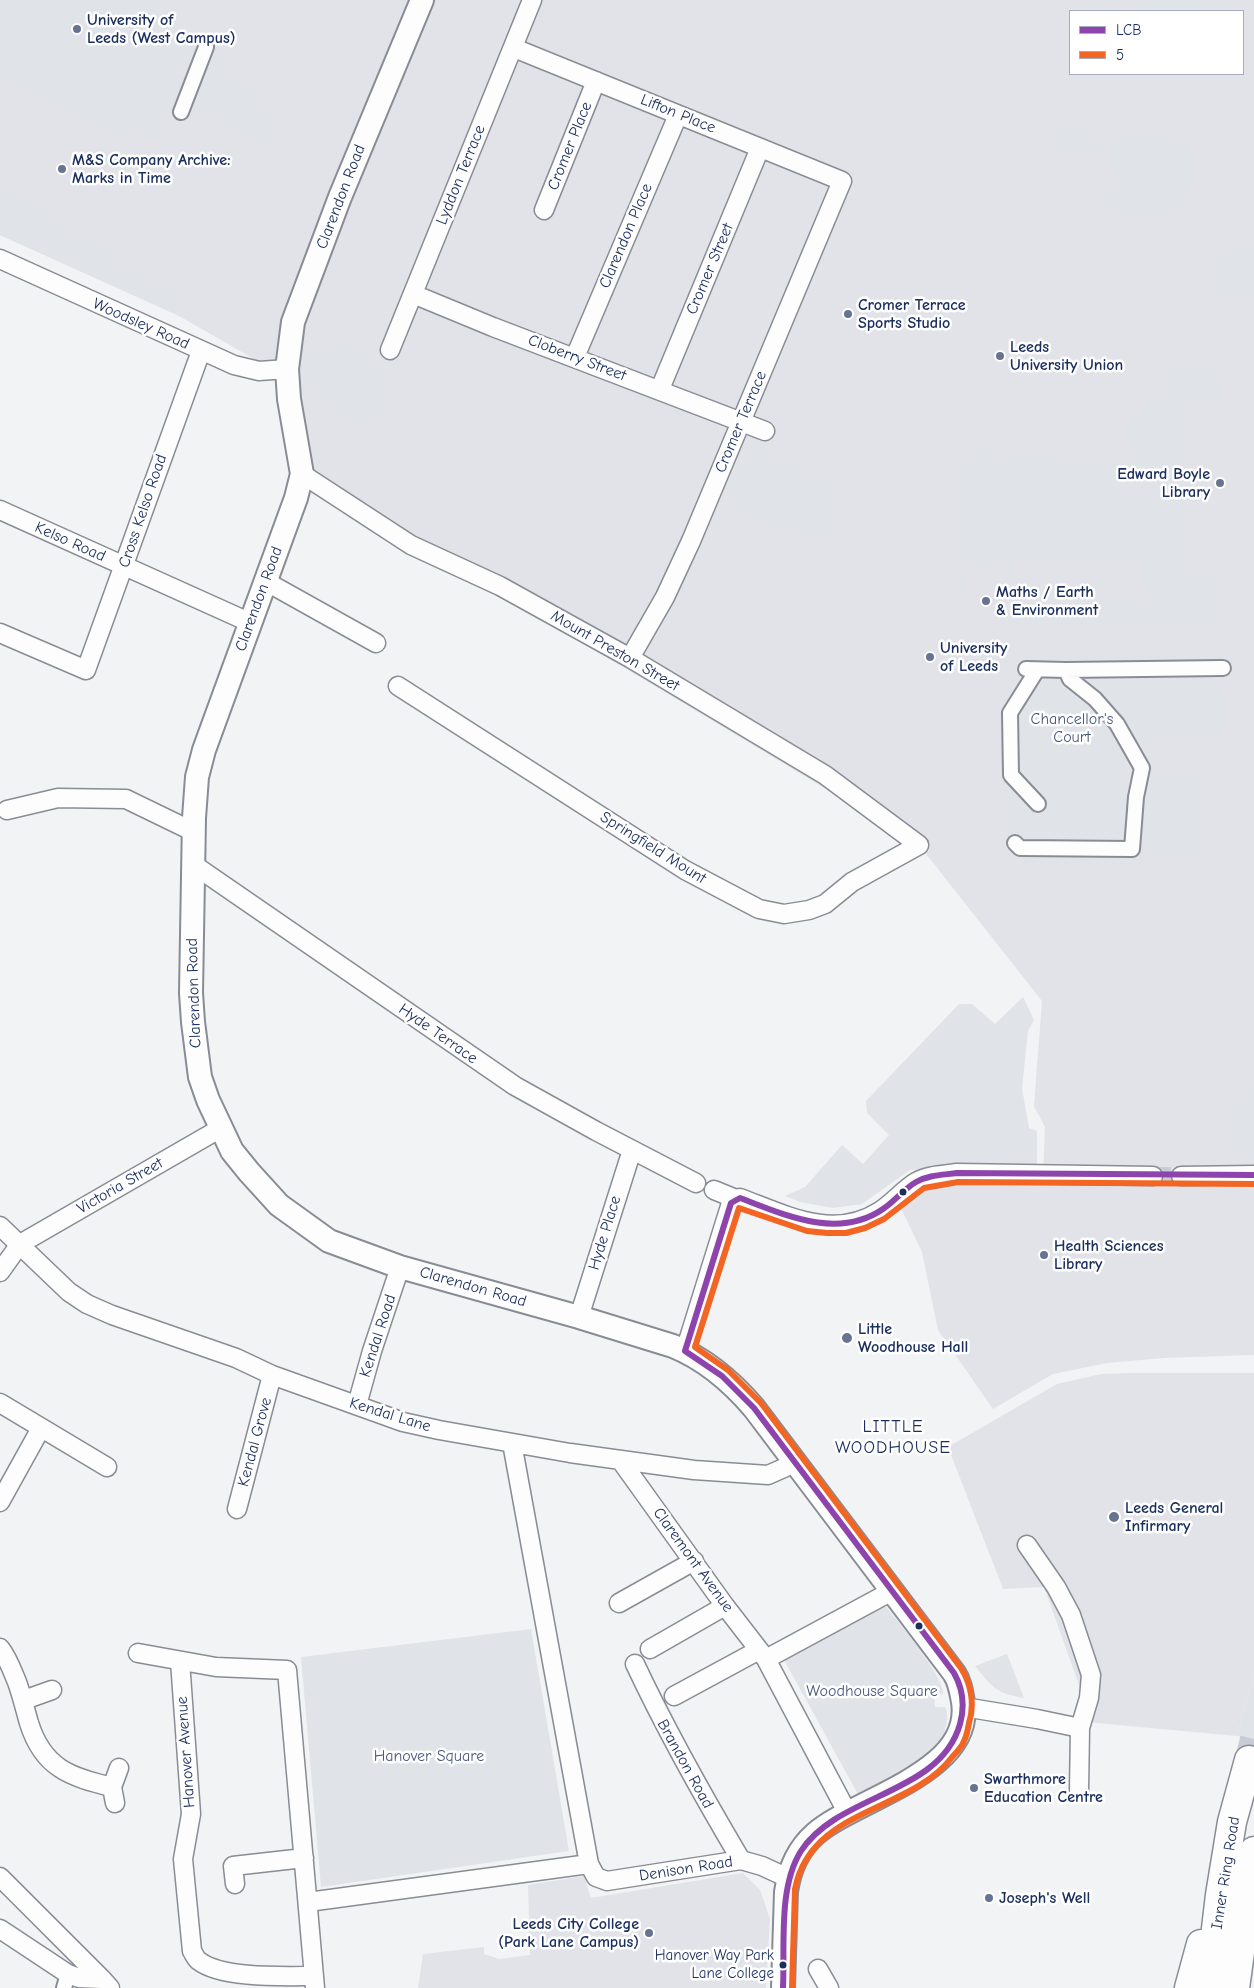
<!DOCTYPE html>
<style>
body{margin:0}
#map{position:relative;width:1254px;height:1988px;overflow:hidden;background:#f2f3f4;font-family:"Comic Neue",sans-serif}
canvas{display:block}
.legend{position:absolute;left:1069px;top:10px;width:175px;height:65px;box-sizing:border-box;background:#fff;border:1px solid #a4acbf;margin:0;padding:6px 9px;list-style:none;font-size:15px;color:#1b2f5e}
.legend li{display:flex;align-items:center;gap:10px;height:25px}
.legend b{width:25px;border:1px solid #a4acbf}
</style>
<div id="map">
<canvas width="1254" height="1988"></canvas>
<ul class="legend">
<li><b style="height:6px;background:#8e44ad"></b>LCB</li>
<li><b style="height:6px;background:#f26522"></b>5</li>
</ul>
</div>
<script>
const context = document.querySelector('canvas').getContext('2d');
context.lineJoin = 'round';
function paint(path, color) { context.fillStyle = color; context.fill(path, 'evenodd'); }
function stroke(path, color, width, dash) { context.strokeStyle = color; context.lineWidth = width; context.lineCap = dash ? 'butt' : 'round'; context.setLineDash(dash || []); context.stroke(path); }
function label(font, color, halo, rows, align = 'center') {
  context.font = font + ' "Comic Neue",sans-serif'; context.lineWidth = 5; context.setLineDash([]); context.textBaseline = 'middle'; context.strokeStyle = halo; context.fillStyle = color; for (const [text, x, y, turn = 0] of rows) {
    context.save(); context.translate(x, y); context.rotate((+turn || 0) * Math.PI / 180); context.textAlign = isNaN(turn) ? turn : align; if (halo) context.strokeText(text, 0, 0); context.fillText(text, 0, 0); context.restore();
  }
}
paint(new Path2D(`
 M0,0H1254V1355L1164,1358L1107,1363L1053,1374L993,1409L938,1330L922,1252L896,1198L957,1173L1043,1175L1045,1127L1034,1106L1042,1001L919,845L294,469L282,375L179,316L0,235ZM1070,11H1243V74H1070Z
 M1130,1373H1254V1672L1237,1736L1096,1723L1074,1716L1083,1696L1044,1587L1003,1589L948,1447L1057,1384L1101,1374Z
 M743,1873L760,1890L770,1919L766,1988H418L423,1954L484,1947V1954L499,1959L530,1955L528,1885L584,1876L591,1898Z`), '#e1e3e8');
paint(new Path2D(`
 M0,0H159L193,17L211,52H219L220,56C223,57 226,57 228,59C241,71 233,96 259,90L294,161L301,163L298,169L284,162L287,152L237,131L232,141L215,135L208,112L199,110L193,123L187,109L175,105C166,128 161,143 132,139L0,78Z
 M1106,0H1208L1206,11C1170,11 1142,9 1106,0Z
 M1046,125L1105,132L1102,155L1042,149Z
 M0,126L17,134L0,178Z
 M1115,132L1194,142L1184,220L1102,209Z
 M0,184L183,297L180,316L0,235Z
 M1241,245L1254,249V294C1216,318 1188,251 1241,245Z
 M308,334L328,339L399,366L373,430L310,402L304,370Z
 M1167,363L1214,366L1221,373L1223,403L1185,404L1186,563L1227,564L1228,622L1018,621L1023,612H1037L1036,603H1063L1064,600L1141,599V557H1016L1015,581H1005V569H966L965,605H957V464L971,447L1121,467L1130,416L1140,418L1145,398L1170,376Z
 M748,441L822,473L845,504V522L815,541L731,508L722,501Z
 M1223,662L1225,738L1135,741L1131,766L1132,779L1127,796L1125,851H1008L1006,663Z
 M1154,775H1198L1199,857H1138L1140,805L1148,779Z
 M1023,997L1034,1020L1028,1031L1022,1088L1029,1128L1037,1131V1167L954,1166L910,1170L862,1204L833,1208L800,1202L785,1196L805,1187L842,1145L863,1164L889,1135L867,1113L866,1101L959,1004H972L995,1024Z
 M1254,1090V1159H1237L1233,1152V1091Z
 M884,1604C897,1621 944,1675 943,1694L934,1695L935,1707H945L947,1712V1722L943,1737L927,1759L859,1796L783,1658Z
 M531,1629L569,1851L321,1887L301,1657Z
 M1007,1654L1024,1698C997,1694 992,1687 975,1666Z
 M1254,1672V1739L1237,1736Z`), '#e0e3e8');
stroke(new Path2D(`
 M1153,1176H1181`), '#c7ccd6', 18, [18, 9]);
stroke(new Path2D(`
 M1249,1760L1254,1739`), '#c7ccd6', 28, [28, 14]);
const pedestrian = new Path2D(`
 M181,112L206,47
 M1037,670L1010,713L1011,775L1038,804
 M1066,670L1223,668
 M1015,843L1020,848L1132,849L1136,797L1142,768L1117,724L1095,699L1070,679L1066,670L1026,669
 M64,1988L68,1974`);
const minor = new Path2D(`
 M514,48L842,181L691,541L665,597L630,658
 M544,210L596,81
 M0,259L234,365L259,371L287,369
 M413,294L493,327L765,431
 M390,350L532,0
 M575,357L678,115
 M660,389L760,148
 M302,474L411,545L500,586L630,658L825,775L919,845L852,882L825,904L809,910L784,914L759,909L685,870L398,686
 M0,510L251,623
 M265,581L376,643
 M0,633L86,670C125,564 162,457 201,351
 M7,810L58,798L126,799L194,832
 M194,865L515,1086L596,1131L696,1183
 M1181,1176L1254,1175
 M714,1190L736,1199L740,1198C786,1215 833,1241 880,1211C893,1203 903,1190 916,1182C928,1175 943,1175 957,1173L1153,1176
 M0,1226L69,1292L87,1304L112,1315L236,1358L272,1375L403,1422L439,1430L570,1453L694,1470L768,1475L795,1463
 M0,1272L20,1244L221,1128
 M579,1317L632,1150
 M685,1351L731,1203L736,1199
 M0,1403L107,1467
 M357,1405L372,1351L400,1267
 M512,1443L589,1864L596,1877L607,1881L741,1860L762,1866L788,1878
 M621,1461L725,1606L766,1659
 M0,1502L41,1428
 M237,1509L272,1375
 M1027,1545L1056,1587L1071,1615L1091,1675L1089,1698L1080,1728L1079,1791
 M619,1603L694,1561
 M0,1648C8,1658 12,1670 17,1682C22,1696 25,1709 29,1723C43,1768 70,1777 112,1787
 M650,1649L725,1606
 M138,1653L216,1667L287,1670L315,1988
 M180,1661L191,1814L183,1859L192,1951C194,1954 196,1959 199,1961C222,1979 286,1976 314,1976
 M635,1664C667,1732 703,1796 741,1860
 M674,1696L759,1650
 M24,1700L52,1690
 M964,1707L1037,1719L1080,1728
 M115,1803L112,1787L119,1768
 M847,1812L766,1659L892,1591
 M0,1877L102,1979
 M235,1884L233,1866L304,1858
 M308,1902L589,1864
 M0,1929L68,1974L79,1978L102,1979L110,1988
 M818,1969L829,1988`);
const tertiary = new Path2D(`
 M422,0L340,197L293,322L287,369L289,399L302,474L296,498L204,750L197,777L194,818L191,993L193,1022L200,1077L208,1100L232,1151L249,1172L279,1205L329,1241L400,1267L579,1317L673,1346C705,1359 731,1381 754,1408L954,1673C960,1682 961,1691 963,1702C974,1773 856,1798 815,1834C798,1849 789,1871 786,1892L783,1988`);
const motorway = new Path2D(`
 M1189,1988L1201,1944
 M1209,1988L1220,1895L1232,1822L1249,1760
 M1235,1988L1254,1851`);
stroke(pedestrian, '#888c95', 18);
stroke(minor, '#888c95', 21);
stroke(tertiary, '#888c95', 26);
stroke(motorway, '#888c95', 31);
stroke(pedestrian, '#fdfdfd', 14);
stroke(minor, '#fdfdfd', 18);
stroke(tertiary, '#fdfdfd', 22);
stroke(motorway, '#fdfdfd', 28);
stroke(new Path2D(`
 M783,1988C785,1946 778,1887 801,1851C839,1793 940,1795 960,1724C965,1706 963,1689 954,1673L754,1408L722,1376L685,1351L731,1203L740,1198C785,1215 838,1240 883,1209C895,1201 904,1189 916,1182C928,1175 943,1175 957,1173L1254,1175`), '#8e44ad', 6);
stroke(new Path2D(`
 M792,1988L795,1889C811,1807 911,1813 953,1756C957,1752 962,1747 964,1741C967,1735 968,1729 969,1723C975,1704 971,1684 961,1668L761,1403L728,1370L695,1347L739,1208L807,1231L827,1233H846L865,1228L884,1219L924,1188L958,1182L1254,1184`), '#f26522', 6);
for (const [x, y, r, color] of [
 [77,29,5,"#667492"],
 [62,169,5,"#667492"],
 [848,314,5,"#667492"],
 [1000,356,5,"#667492"],
 [1220,483,5,"#667492"],
 [986,601,5,"#667492"],
 [930,657,5,"#667492"],
 [903,1192,4.5,"#1b2f5e"],
 [1044,1255,5,"#667492"],
 [847,1338,6,"#667492"],
 [1114,1517,6,"#667492"],
 [919,1626,4.5,"#1b2f5e"],
 [974,1788,5,"#667492"],
 [989,1898,5,"#667492"],
 [649,1933,5,"#667492"],
 [783,1965,4.5,"#1b2f5e"]
]) { const dot = new Path2D(); dot.arc(x, y, r, 0, 2 * Math.PI); context.fillStyle = color; context.fill(dot); stroke(dot, '#fff', 2); }
label('15px', '#1b2f5e', '#fff', [
 ["Hanover Way Park",774,1956],
 ["Lane College",774,1974]
], 'right');
label('bold 16px', '#1b2f5e', '#fff', [
 ["University of",87,20],
 ["Leeds (West Campus)",87,38],
 ["M&S Company Archive:",72,160],
 ["Marks in Time",72,178],
 ["Cromer Terrace",858,305],
 ["Sports Studio",858,323],
 ["Leeds",1010,347],
 ["University Union",1010,365],
 ["Edward Boyle",1210,474,"right"],
 ["Library",1210,492,"right"],
 ["Maths / Earth",996,592],
 ["& Environment",996,610],
 ["University",940,648],
 ["of Leeds",940,666],
 ["Health Sciences",1054,1246],
 ["Library",1054,1264],
 ["Little",858,1329],
 ["Woodhouse Hall",858,1347],
 ["Leeds General",1125,1508],
 ["Infirmary",1125,1526],
 ["Swarthmore",984,1779],
 ["Education Centre",984,1797],
 ["Joseph's Well",999,1898],
 ["Leeds City College",639,1924,"right"],
 ["(Park Lane Campus)",639,1942,"right"]
], 'left');
label('16px', '#1b2f5e', '#fff', [
 ["Lifton Place",678,114,22],
 ["Cromer Place",570,146,-68],
 ["Lyddon Terrace",461,175,-68],
 ["Clarendon Road",341,197,-69],
 ["Clarendon Place",626,236,-67],
 ["Cromer Street",710,269,-67],
 ["Woodsley Road",141,324,24],
 ["Cloberry Street",577,358,21],
 ["Cromer Terrace",741,422,-67],
 ["Cross Kelso Road",143,511,-71],
 ["Kelso Road",70,542,24],
 ["Clarendon Road",259,599,-70],
 ["Mount Preston Street",615,651,30],
 ["Springfield Mount",653,848,32],
 ["Clarendon Road",194,993,-92],
 ["Hyde Terrace",438,1034,35],
 ["Victoria Street",120,1186,-30],
 ["Hyde Place",605,1233,-73],
 ["Clarendon Road",473,1287,16],
 ["Kendal Road",378,1336,-72],
 ["Kendal Lane",390,1415,17],
 ["Kendal Grove",255,1442,-75],
 ["Claremont Avenue",693,1560,54],
 ["Hanover Avenue",186,1752,-94],
 ["Brandon Road",685,1764,61],
 ["Denison Road",686,1869,-9],
 ["Inner Ring Road",1226,1873,-81]
]);
label('16px', '#49597e', '#fff', [
 ["Chancellor's",1072,719],
 ["Court",1072,737],
 ["Woodhouse Square",872,1691],
 ["Hanover Square",429,1756]
]);
context.letterSpacing = '1px';
label('18px', '#1b2f5e', '#fff', [
 ["LITTLE",893,1427],
 ["WOODHOUSE",893,1448]
]);
context.letterSpacing = '0px';
</script>
